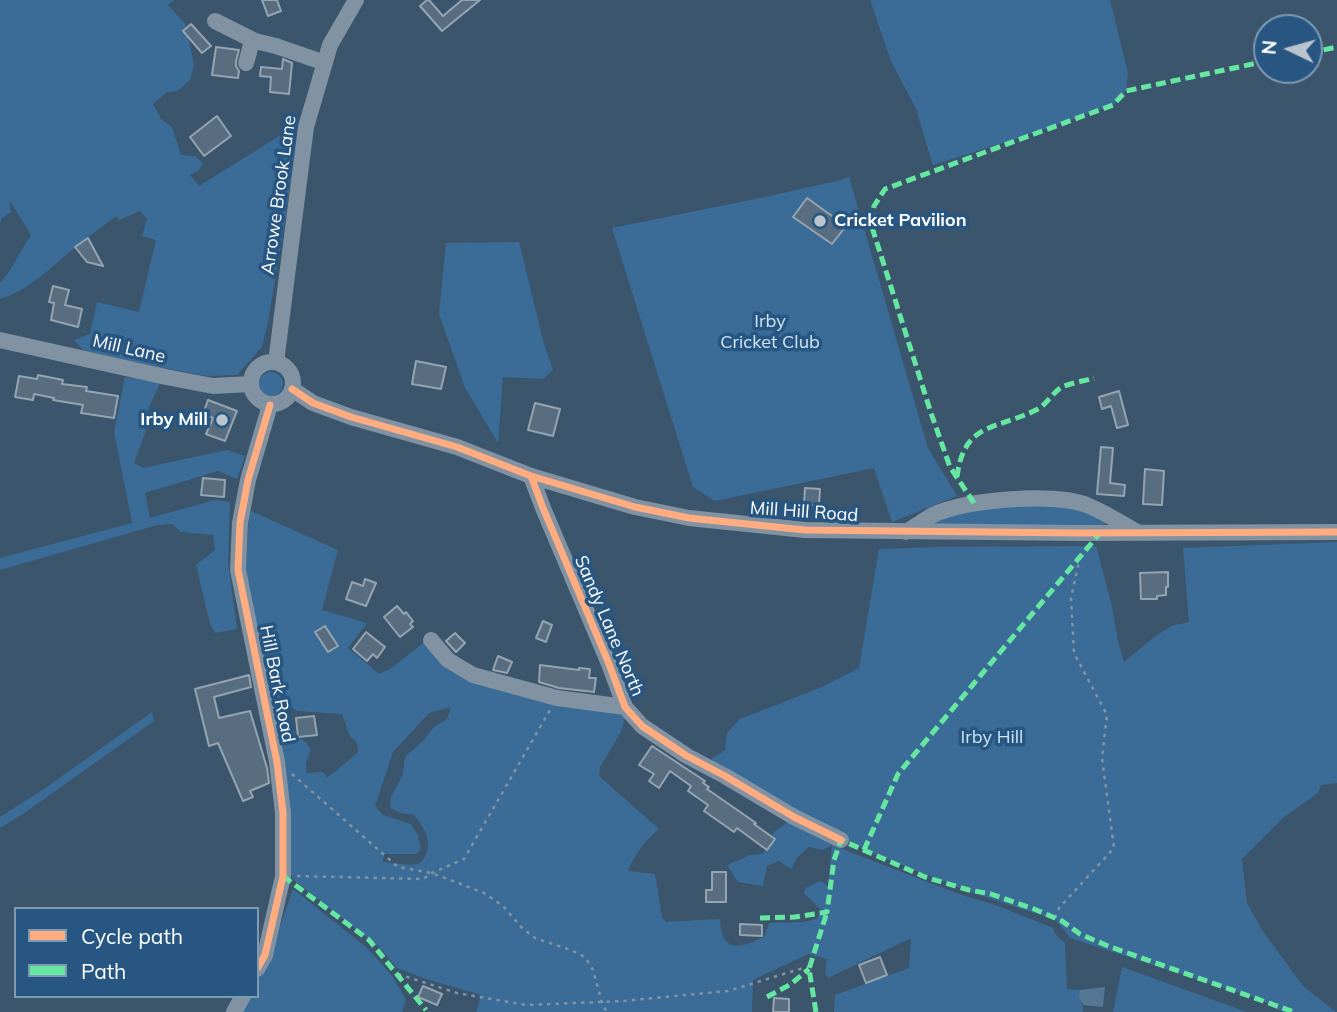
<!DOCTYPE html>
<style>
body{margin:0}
#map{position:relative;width:1337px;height:1012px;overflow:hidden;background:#3b556c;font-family:Mulish,sans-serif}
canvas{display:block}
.legend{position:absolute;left:14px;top:907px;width:245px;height:91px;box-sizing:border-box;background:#265681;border:2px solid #7d9ab3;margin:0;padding:9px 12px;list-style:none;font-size:21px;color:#fff}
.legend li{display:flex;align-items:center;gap:14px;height:35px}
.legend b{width:35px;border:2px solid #7d9ab3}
.north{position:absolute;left:1253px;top:14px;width:70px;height:70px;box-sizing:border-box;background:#265681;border:2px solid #7d9ab3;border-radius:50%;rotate:275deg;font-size:19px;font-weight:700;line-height:28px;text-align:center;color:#fff}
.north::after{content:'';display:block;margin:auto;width:24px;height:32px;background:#bac4cc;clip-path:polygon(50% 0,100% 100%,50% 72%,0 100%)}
</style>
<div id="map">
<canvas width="1337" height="1012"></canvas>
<ul class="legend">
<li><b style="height:9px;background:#ffac80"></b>Cycle path</li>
<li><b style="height:9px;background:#66e7a1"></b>Path</li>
</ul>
<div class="north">N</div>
</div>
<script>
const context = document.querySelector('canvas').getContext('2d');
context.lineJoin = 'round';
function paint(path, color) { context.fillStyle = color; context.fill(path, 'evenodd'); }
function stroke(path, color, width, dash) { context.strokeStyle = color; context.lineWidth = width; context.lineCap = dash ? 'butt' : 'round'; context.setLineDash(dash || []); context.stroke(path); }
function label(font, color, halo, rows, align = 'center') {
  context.font = font + ' Mulish,sans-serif'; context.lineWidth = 7; context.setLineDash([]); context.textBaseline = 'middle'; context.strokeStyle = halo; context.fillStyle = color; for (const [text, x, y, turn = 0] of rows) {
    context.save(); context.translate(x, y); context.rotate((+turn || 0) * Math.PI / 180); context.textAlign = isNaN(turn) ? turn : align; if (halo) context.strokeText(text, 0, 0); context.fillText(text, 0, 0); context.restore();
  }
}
paint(new Path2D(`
 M0,0H174L168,5L185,24L194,64L190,80L177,91L167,92L153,104L161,119L172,127L181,155L195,156L203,163L198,171L190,175L199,186L297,125L286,215L268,322L262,347L237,375L207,376L143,364L83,350L74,340L90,334L97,302L139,312L156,240L142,236L147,219L140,211L119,220L116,216C102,227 86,238 72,250C50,268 28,291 0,299V283C13,269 20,251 31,235L10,201L11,212L2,218L0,224Z
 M870,0H1110L1128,73L1126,91L1113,105L1028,135L933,165L916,109L891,61Z
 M849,177L928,448L957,496L892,522L874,468L715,501L693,487L612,228L760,198L837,181Z
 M519,242L544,344L553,370L543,379L503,377L498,443L465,388L439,314L446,243Z
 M259 384a12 12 0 1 1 24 0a12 12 0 1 1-24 0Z
 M125,377L160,383L147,412L145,433L134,463L143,468L227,450L245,456L237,479L218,471L145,493L150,518L215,500L230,502L228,562L237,629L215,633L210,623L196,565L215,550L213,535L181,532L172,524L157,525L0,570V558L132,523L114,432Z
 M1048,504L1090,512L1106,522L1103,527L931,524L953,514L988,508Z
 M251,511L338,550L322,610L367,623L348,648L379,674L390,669L427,640L444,661L626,715L621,732L600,767L599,776L659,829C645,841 635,853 628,871L655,874L662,917L666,922L720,919C722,953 738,949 764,937L769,923L803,922L817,919L821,910L804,893L805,888L821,881L828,886L832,845L823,850L808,847L797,858L791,869L779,861L767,866L763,886L738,882L727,865L750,855L763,854L774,832L788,822L832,845L868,859L959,894L1001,907L1053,928L1055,934L1065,943L1067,989L1080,990C1079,999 1083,1003 1083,1012H834L835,995L909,968L911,938L828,978L825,972L827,959L808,954L753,980L752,1012H476L481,995L423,978L397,968L378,946L295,881L290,873L245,580L249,518ZM289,705L297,711L342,714L350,736L357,743L358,752L335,772L327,777L323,772L306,773V763L311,750L307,743L295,735L284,708ZM451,707L447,719L434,727L424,740L405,757L403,774L391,797L390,808L401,813L414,815C423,825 433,842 425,856C424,859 422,862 418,864C410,866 392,863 383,862L384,854H416L421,850L418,835L411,824L383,815L375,806L393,752L429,713Z
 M1337,542V783L1321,785L1318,793L1284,817L1242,859L1247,903L1262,930L1303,986L1336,1012H1283L1261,1000L1070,938L1056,920L970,892L870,852L825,830L737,779L711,759L725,750L727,733L740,719L822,687L859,668L879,549L936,547L1096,546L1112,606L1118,641L1124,662L1154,637L1171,626L1189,622L1183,548Z
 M152,712L154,721L23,814L0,828V817L44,789Z
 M293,889L366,947L393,977L406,1000L402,1012H238L247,996H257V978L269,958Z
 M1122,967L1247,1012H1113Z`), '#3b6c97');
paint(new Path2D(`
 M1105,987L1103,1007L1083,1005L1079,997L1080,990Z`), '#567794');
const building = new Path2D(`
 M262,0H277L281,11L268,16Z
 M427,0H429L443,16L462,0H480L442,31L420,6Z
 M191,24L211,46L202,53L183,31Z
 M216,47L239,50L236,61V66L239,71L238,78L212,75Z
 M283,59L292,63L289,94L270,92L271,77L260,76L261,67L282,69Z
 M217,116L231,136L204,156L190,137Z
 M807,198L846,226L832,244L793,217Z
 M88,238L103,266L87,262L75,247Z
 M53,286L69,290L65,305L82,309L78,327L51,320L54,303L49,302Z
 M416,361L446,367L441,389L412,384Z
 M38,375L63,380L62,384L87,387L86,391L118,396L114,418L81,413L83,405L53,400L54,398L34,394L33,400L15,397L19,376L37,379Z
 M1119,391L1128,425L1117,428L1111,406L1102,409L1099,397Z
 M208,400L237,411L225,441L206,434L213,418L203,414Z
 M535,403L560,409L553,436L528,430Z
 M1101,447L1113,448L1110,483L1125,485L1124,496L1097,494Z
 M1145,469L1164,471L1162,505L1143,504Z
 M203,478L225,480L224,497L201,495Z
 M805,488L820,489L819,506L804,504Z
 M1168,572V587H1166V595L1157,596V599H1141L1140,573Z
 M365,579L376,583L366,606L346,599L352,582L363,586Z
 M397,606L404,614L406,612L413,621L410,624L413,627L400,637L384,617Z
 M543,621L552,625L546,642L536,638Z
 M325,626L338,646L328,652L315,632Z
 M366,632L385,647L377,658L373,654L367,661L353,649Z
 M455,633L465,643L456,652L446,641Z
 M498,656L512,662L507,673L493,670Z
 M540,665L579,670V668L590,669L589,678H596L594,692L559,688L539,682Z
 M249,675L251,687L214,697L219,718L250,711L267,768L269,783L250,791L253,797L243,801L218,743L209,746L195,689Z
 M314,716L317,735L298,737L296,718Z
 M652,746L705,781L703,783L709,787L707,789L756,823L754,824L775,839L767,850L737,828L734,832L704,811L708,805L688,791L691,786L670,771L659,788L649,781L654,774L639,765Z
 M712,872H726V902H706V890H712Z
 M740,924L762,925V936L740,935Z
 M880,957L887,975L866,983L859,965Z
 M423,986L442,994L437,1005L418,997Z
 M774,998L789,999V1012H773Z`);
paint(building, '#586d7f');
stroke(building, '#94a4b1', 2);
stroke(new Path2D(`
 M292,774L398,867L432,873L484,893L503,906L523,929L535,938L571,950L585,957L593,970L603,1006L607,1012
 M297,876L423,879L432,873L464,859L550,710
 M1055,918L1059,908L1114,848L1102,758L1107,715L1074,653L1071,598L1080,557
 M398,974L457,993L526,1005L623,1001L728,991L810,966`), '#8192a2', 2.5, [3.5, 5]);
stroke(new Path2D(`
 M215,21L255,41
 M246,63L251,45L255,41L276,46L325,63
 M0,340L166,377L213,386L251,384
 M276,362L306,127L330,45L356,0
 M251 383a21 21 0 1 1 42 0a21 21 0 1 1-42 0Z
 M292,389L313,403L351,417L457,447L531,476L635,507L689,518L805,530L1079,533L1337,532
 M531,476L543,508L609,664L625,707L642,726L687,756L725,776L794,817L841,840
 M906,532C915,527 924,520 933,515C965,499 1057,492 1089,506C1106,513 1121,523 1137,532
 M431,640L448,660L473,675L557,698L625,707
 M257,969L265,955L283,876V813L277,762L238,570L240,523L248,480L270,405
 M234,1012L243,996`), '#8192a2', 16);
stroke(new Path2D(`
 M1309,53L1337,47
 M957,477C964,421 997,430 1038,409C1047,404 1053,392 1062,387C1071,383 1084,381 1094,378
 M974,503L950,467L931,413L871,224L874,206L885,189L1113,105L1126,91L1267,61
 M864,850L898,774L1100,533
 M283,876L369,940L426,1010
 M760,918L795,917L827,912L834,860L841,840L925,877L969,890L991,894L1034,909L1062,921L1080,934L1108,946L1294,1012
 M767,997L791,984L809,969
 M816,1012L809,969L827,912`), '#66e7a1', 5, [10, 5]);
stroke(new Path2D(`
 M292,389L313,403L351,417L457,447L531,476L635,507L689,518L805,530L1079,533L1337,532
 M531,476L543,508L609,664L625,707L642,726L687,756L725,776L794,817L841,840
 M257,969L265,955L283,876V813L277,762L238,570L240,523L248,480L270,405`), '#ffac80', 7);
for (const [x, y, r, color] of [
 [820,221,7,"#bac4cc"],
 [222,420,7,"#bac4cc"]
]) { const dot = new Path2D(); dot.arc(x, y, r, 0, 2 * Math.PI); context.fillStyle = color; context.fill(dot); stroke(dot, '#265681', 2.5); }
label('18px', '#fff', '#265681', [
 ["Arrowe Brook Lane",279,195,-82],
 ["Mill Lane",129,349,13],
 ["Mill Hill Road",804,512,4],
 ["Sandy Lane North",609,626,67],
 ["Hill Bark Road",277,684,79]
]);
label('bold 18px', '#fff', '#265681', [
 ["Cricket Pavilion",834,221],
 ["Irby Mill",208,420,"right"]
], 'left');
label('18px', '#d1e5f5', '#265681', [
 ["Irby",770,322],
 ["Cricket Club",770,343],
 ["Irby Hill",992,738]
]);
</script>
